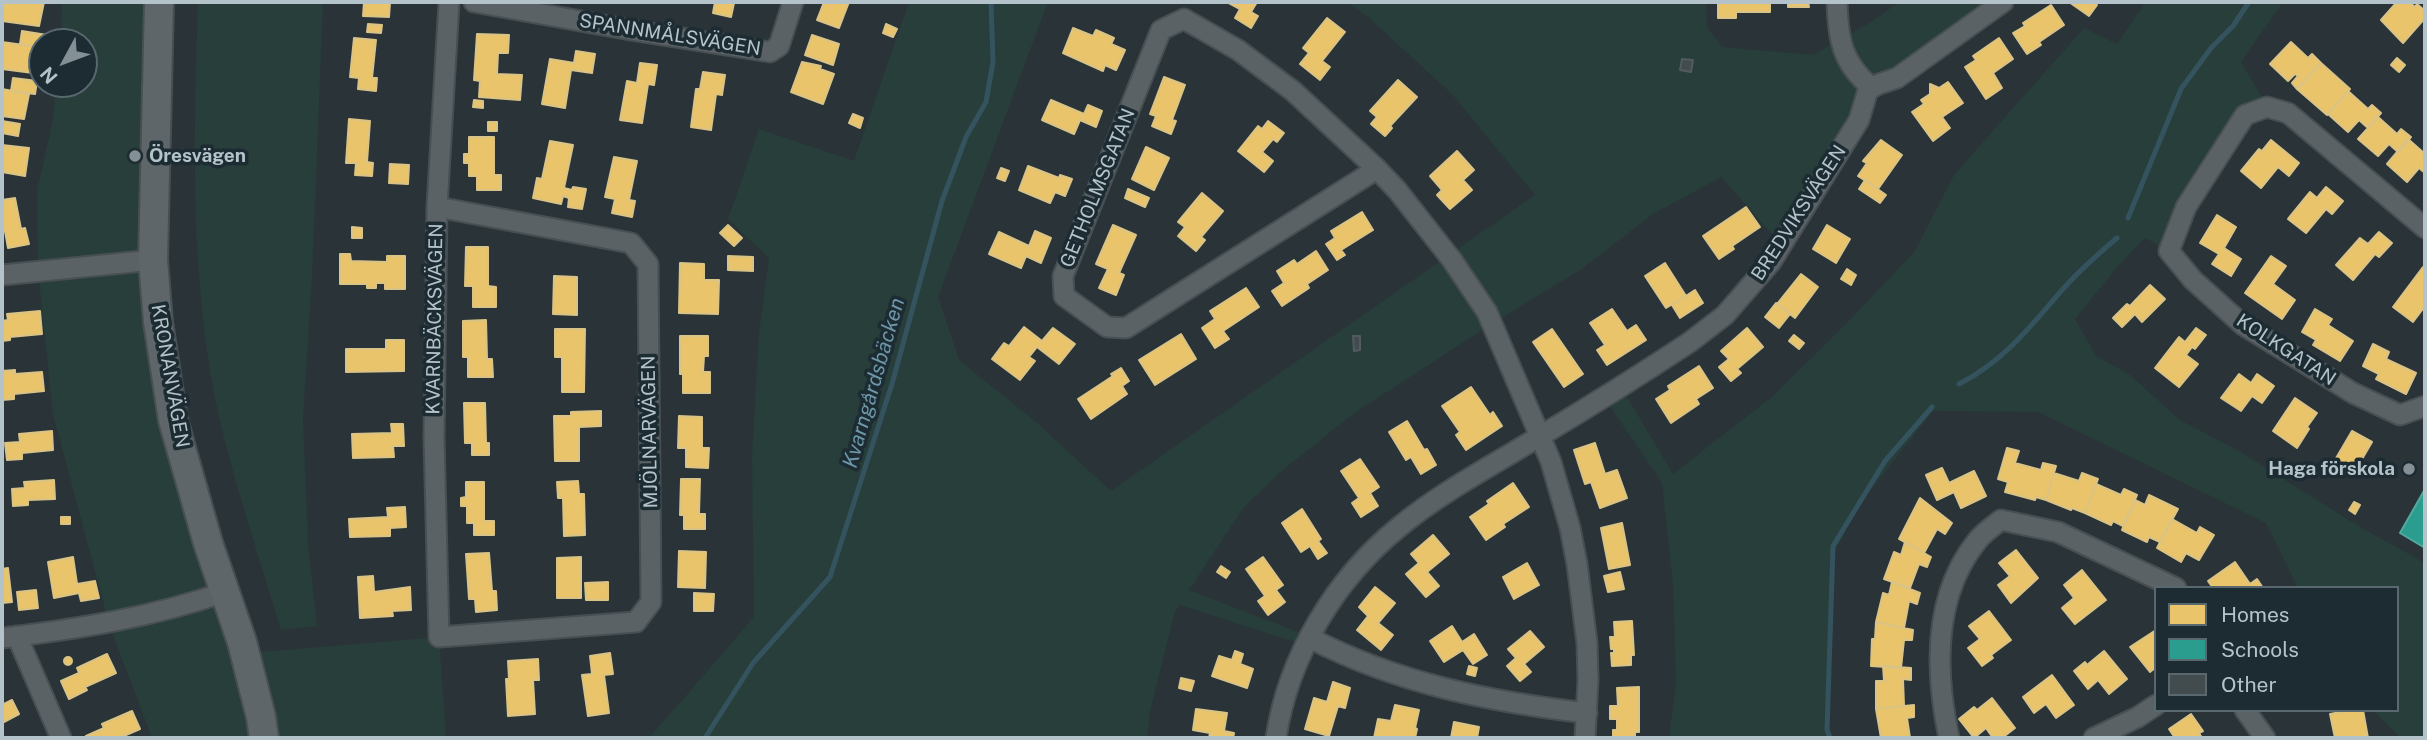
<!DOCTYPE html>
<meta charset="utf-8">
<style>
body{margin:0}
#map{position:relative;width:2427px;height:740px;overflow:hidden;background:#2a3438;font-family:"Public Sans",sans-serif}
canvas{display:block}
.frame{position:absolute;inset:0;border:4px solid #b4c2c9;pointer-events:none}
.legend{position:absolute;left:2154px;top:586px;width:245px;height:126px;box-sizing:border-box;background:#1d2c33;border:2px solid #59686f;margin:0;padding:9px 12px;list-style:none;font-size:21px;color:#b4c2c9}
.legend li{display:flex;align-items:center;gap:14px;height:35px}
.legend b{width:35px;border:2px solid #59686f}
.north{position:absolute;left:28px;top:28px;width:70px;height:70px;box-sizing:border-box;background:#1d2c33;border:2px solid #59686f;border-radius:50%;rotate:229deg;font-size:19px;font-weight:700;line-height:28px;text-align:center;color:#b4c2c9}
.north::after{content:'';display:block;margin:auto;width:24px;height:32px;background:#849096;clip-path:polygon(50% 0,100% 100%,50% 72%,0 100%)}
</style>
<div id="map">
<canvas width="2427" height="740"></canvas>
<div class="frame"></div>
<ul class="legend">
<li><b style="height:19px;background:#e9c46a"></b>Homes</li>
<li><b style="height:19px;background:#2a9d8f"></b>Schools</li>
<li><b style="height:19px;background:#424b4e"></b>Other</li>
</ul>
<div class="north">N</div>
</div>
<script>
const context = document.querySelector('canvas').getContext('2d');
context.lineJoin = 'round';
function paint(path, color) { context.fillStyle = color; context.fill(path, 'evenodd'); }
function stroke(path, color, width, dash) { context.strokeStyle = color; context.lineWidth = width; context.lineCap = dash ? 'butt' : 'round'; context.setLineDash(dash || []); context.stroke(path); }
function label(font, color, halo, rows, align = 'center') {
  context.font = font + ' "Public Sans",sans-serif'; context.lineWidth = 7; context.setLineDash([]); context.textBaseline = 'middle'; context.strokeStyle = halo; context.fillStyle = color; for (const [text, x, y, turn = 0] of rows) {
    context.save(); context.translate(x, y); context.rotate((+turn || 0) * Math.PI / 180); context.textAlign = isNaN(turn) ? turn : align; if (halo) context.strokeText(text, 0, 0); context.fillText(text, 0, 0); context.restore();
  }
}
paint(new Path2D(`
 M62,2H157L152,252L195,496L259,652L439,637L446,738H152L110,627L53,414L38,270L37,191L53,120L56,84H84V42H61Z
 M198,2H323L312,276L303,418L308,545L317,626L281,630C255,542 221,447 208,358C191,240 194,121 198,2Z
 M909,2H1048L938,297L959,360L1035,421L1111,491L1535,195L1452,94L1367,16L1347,2H1706L1707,27L1722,47L1813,55L1871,22L1899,2H2000L1884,82L1782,245L1721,177L1653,214L1580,270L1493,323L1353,414L1283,470L1244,507L1189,590L1308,636L1304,645L1180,605L1175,611L1150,712L1147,738H633L651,736L754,617L752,457L759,334L769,258L728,219L759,129L854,161Z
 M2146,2H2283L2241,62L2269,109L2243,117L2169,251L2145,238L2118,266L2075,319L2096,356L2130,375L2180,420L2239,451L2360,527L2425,563V738H2401L2373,710H2397V588H2298L2266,523L2038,412L1933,411L1858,506L1832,558L1827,730L1830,738H1669L1676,684L1673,583L1662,483L1603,396L1620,385L1673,474L1773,396L1845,325L1915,251L1954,175L2084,28L2117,44Z`), '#273e3a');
const homes = new Path2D(`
 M4,2H44L39,26L2,21Z
 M364,2H390L389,17L363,16Z
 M715,2L734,3L731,17L713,13Z
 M824,2H849L839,28L817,20Z
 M1227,2H1257L1251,12L1258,16L1251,28L1235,18L1240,9Z
 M1718,2H1770V12H1736V18H1718Z
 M1788,2H1808L1809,7H1788Z
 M2069,2H2093L2097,5L2089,16Z
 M2397,2H2409L2415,7L2417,4L2425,11V18L2403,43L2381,20Z
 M2051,5L2064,25L2039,42L2041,45L2027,54L2013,33L2025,26L2023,23Z
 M1327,18L1345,32L1322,61L1330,67L1320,80L1300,64L1309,53L1303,48Z
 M368,24L382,25L381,33L367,32Z
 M886,24L897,29L893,37L883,33Z
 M1073,28L1093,36L1096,30L1114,38L1111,44L1125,50L1116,70L1105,65L1103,71L1063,53Z
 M22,31L47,35L46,42H42V48L20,44Z
 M477,34L509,35L508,53H498L497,74L522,75L520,100L479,97L480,81L474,80Z
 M812,35L839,44L833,65L805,55Z
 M354,38L376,40L372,78H377L376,91L358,89L359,78L350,77Z
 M1999,38L2013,59L1993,73L2002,88L1986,99L1965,67L1976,60L1973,56Z
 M2,42L38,47L33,73L2,69Z
 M2291,42L2308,58L2312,54L2321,63L2297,89L2292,83L2298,76L2295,74L2288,81L2270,64Z
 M576,51L595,54L592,73L571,70L565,108L542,104L550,59L574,63Z
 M2397,58L2405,65L2399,72L2391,65Z
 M802,62L821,66L820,69L834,74L823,104L791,92Z
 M640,63L657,65L654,85L648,84L642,123L620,120L627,81L637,83Z
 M2321,63L2350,89L2327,115L2297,89Z
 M703,72L725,75L722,95L716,94L711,130L691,127L696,89H700Z
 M1164,77L1185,85L1172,120L1176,121L1171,134L1152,126L1156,116L1150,114Z
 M13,78L37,81L35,94L11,91Z
 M1398,80L1417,97L1390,126L1392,128L1385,136L1371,124L1377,117L1370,111Z
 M1948,82L1963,103L1942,117L1950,128L1933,141L1912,112L1924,104L1921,100L1930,94V84L1939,88Z
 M2,89L29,94L24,119L2,116Z
 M2348,91L2368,109L2372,105L2381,113L2368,128L2359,120L2348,132L2328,114Z
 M474,100L483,101V108L473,107Z
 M1051,100L1084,114L1088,105L1102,111L1096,127L1080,120L1074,134L1042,120Z
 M853,114L863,118L860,128L849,123Z
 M2378,117L2397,134L2401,129L2411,137L2398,152L2389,144L2378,156L2358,139Z
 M349,119L370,121L367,162L373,163L372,176L355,175L356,163H346Z
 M2,121L20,124L18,136L2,133Z
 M1268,121L1284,133L1277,142L1273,139L1262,152L1273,161L1264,172L1238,151L1258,126L1262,129Z
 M488,122H497V131H488Z
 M469,137H494V175H501V190H477V176H469V163H464V154H469Z
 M2408,139L2425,154V173L2419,168L2407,182L2387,164Z
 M1881,140L1902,155L1878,189L1858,176L1867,163L1863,161Z
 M2271,140L2299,163L2289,176L2278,167L2261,188L2241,171L2259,149L2262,151Z
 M550,141L573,145L564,188L572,190L573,187L586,189L582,209L568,207L569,198L563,196L561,204L533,198L537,178L542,179Z
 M2,145L29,148L25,176L2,172Z
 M1146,147L1169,158L1154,190L1132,179Z
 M1457,151L1474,170L1463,180L1472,190L1450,209L1437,195L1442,190L1430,176Z
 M614,157L637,161L629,200L635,201L632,217L612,213L615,199L605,197Z
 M390,164L409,165L408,184L389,183Z
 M1028,166L1059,178L1060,175L1072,179L1065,196L1055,192L1050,203L1019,190Z
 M1001,168L1009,171L1005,181L997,178Z
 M1865,180L1886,195L1880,203L1859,189Z
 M2326,187L2343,201L2332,214L2326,209L2306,233L2288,219L2310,192L2317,198Z
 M1128,189L1149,198L1145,207L1125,198Z
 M1202,193L1223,211L1201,237L1205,240L1196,251L1178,236L1185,227L1178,222Z
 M15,198L21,229L25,228L29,244L8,248L5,231L2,232V200Z
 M1746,207L1760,227L1732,246L1734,249L1719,259L1703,236Z
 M1362,212L1373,230L1341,250L1345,255L1337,260L1326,244L1335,238L1331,231Z
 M2217,215L2236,227L2224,248L2241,259L2231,276L2212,264L2219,254L2200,243Z
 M728,225L742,238L734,246L720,233Z
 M1113,225L1136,235L1119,273L1124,275L1116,295L1099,288L1108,269L1096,264Z
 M1827,225L1850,239L1836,263L1813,249Z
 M352,227L362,228V238H352Z
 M1035,231L1051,238L1041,263L1026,256L1021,268L989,254L999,232L1029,246Z
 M2379,232L2392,243L2379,257L2375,254L2353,280L2336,265L2360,238L2368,244Z
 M466,247H488V286L496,287V307H473V286H465Z
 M1316,251L1328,270L1307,284L1309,288L1282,306L1272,291L1284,283L1277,271L1294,260L1297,264Z
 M340,254H350L351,261L387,262V256H405V289H385V283H376V288H367V284H340Z
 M728,256L753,257V271L728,270Z
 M2271,256L2286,266L2273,284L2295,300L2282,319L2245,293Z
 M680,263L704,264V280H719L718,314L679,313Z
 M1665,263L1686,296L1666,308L1645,276Z
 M2423,267L2425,269V306L2413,322L2393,307Z
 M1847,269L1856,275L1851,285L1841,279Z
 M1801,274L1818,287L1795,318L1777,304Z
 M554,276L577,277V315L553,314Z
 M2150,285L2165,299L2142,322L2135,314L2122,327L2113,318L2127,304L2130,306Z
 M1246,288L1259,307L1223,331L1229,339L1215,348L1202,328L1215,319L1210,311Z
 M1695,290L1703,303L1680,318L1672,305Z
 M1776,303L1790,314L1779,328L1765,317Z
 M1612,309L1627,331L1636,325L1646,340L1607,365L1597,350L1605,345L1590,323Z
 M2315,309L2332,319L2328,325L2353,341L2340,361L2313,345L2316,340L2302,332Z
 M40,311L42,334L10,337V340L2,341V321L8,320L7,314Z
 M486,320L487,359H492L493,377H468V357H463V321Z
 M1024,327L1042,341L1053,328L1075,344L1059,364L1037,347L1029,357L1035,361L1020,380L992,359L1004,343L1009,346Z
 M1747,328L1763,347L1737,369L1741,373L1731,381L1719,367L1729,359L1721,351Z
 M2196,328L2206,335L2195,349L2192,347L2186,355L2198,364L2179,387L2155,368L2179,337L2185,342Z
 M555,329H585L584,392H562V357H555Z
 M1552,329L1583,374L1564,387L1533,342Z
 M1181,334L1196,359L1155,385L1139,360Z
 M1794,335L1804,343L1799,349L1789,341Z
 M680,336H708V356H704L703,372H710V393H683V374H680Z
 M386,340H404V371L346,372V349H386Z
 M2373,344L2389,352L2386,359L2416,373L2406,394L2376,379L2379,374L2363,366Z
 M1699,366L1713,388L1696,399L1699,404L1671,423L1656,399L1670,390L1668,386Z
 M1121,368L1129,381L1122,386L1127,394L1091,419L1078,399L1113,376L1111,374Z
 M15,370V374L42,372L44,391L14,394V399L2,400V371Z
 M2239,374L2251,383L2257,374L2274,386L2262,403L2252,396L2241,411L2221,398Z
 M1471,387L1490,415L1493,412L1502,426L1466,450L1456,435L1460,432L1442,406Z
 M2295,398L2317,413L2307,427L2309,429L2297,448L2273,431Z
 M464,403H485L486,443H489V455H472V443H465Z
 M601,411V426L579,427V461H555L554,416H571V412Z
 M679,416L702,417V448H709L708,468L686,467V448H678Z
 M1407,421L1424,450L1427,449L1436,465L1421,474L1411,457L1406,460L1389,432Z
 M391,424H403L404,446H393L394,457L353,458L352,434L392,433Z
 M52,431L53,450L22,453V459L7,460L5,443L20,442L19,434Z
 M2352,431L2372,442L2355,471L2335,460Z
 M1595,443L1605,474L1617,470L1627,498L1600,508L1591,482L1585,484L1574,450Z
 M2007,448L2019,451L2015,463L2041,470L2043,463L2056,466L2046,500L2036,497L2035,500L2005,492L2008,482L1998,479Z
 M1360,459L1379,487L1370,493L1378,506L1361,517L1352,503L1359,498L1341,471Z
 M1942,468L1949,483L1974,471L1986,496L1961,508L1954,492L1937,500L1926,475Z
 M2054,473L2079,481L2082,473L2098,479L2085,513L2072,508L2071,510L2046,500Z
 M681,479H700L699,514H705V529H684V515H680Z
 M54,480L55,499L28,500V505L13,506L12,489L25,488L24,482Z
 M578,481L579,494H584L585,535L564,536L563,498H558L557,482Z
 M466,482H484V521H494V535H474V523H467V506H461V498L466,497Z
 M1513,483L1529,507L1503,524L1505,527L1486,540L1470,517L1489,504L1487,501Z
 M2096,484L2121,495L2124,489L2137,495L2123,526L2113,521L2111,525L2085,513Z
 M2149,495L2178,509L2160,542L2149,537L2147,542L2122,530L2135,500L2145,505Z
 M1920,498L1952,523L1945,534L1937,529L1924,553L1899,539Z
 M2354,502L2360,505L2355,514L2349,510Z
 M405,507L406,527L390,528V536L350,537L349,519L388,517L387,508Z
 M1302,509L1321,539L1318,541L1327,553L1318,559L1310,546L1301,552L1282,523Z
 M61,517H70V524H61Z
 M2172,519L2197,533L2200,527L2214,535L2199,560L2186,553L2181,562L2157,548Z
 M1622,523L1630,565L1609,569L1601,528Z
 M1433,535L1449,554L1427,572L1439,586L1426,597L1406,574L1419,563L1411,554Z
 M1905,542L1931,557L1927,567L1919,564L1910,588L1884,579L1894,552L1901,555Z
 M2016,550L2038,578L2011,603L1998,585L2010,576L1999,563Z
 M679,551L706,552L705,588L678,587Z
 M489,553L492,591H496L497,610L476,612L475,599H469L466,554Z
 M73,557L77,584L95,581L99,598L81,601L79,593L54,598L48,562Z
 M581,557V598H557V558Z
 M1263,557L1283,585L1276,590L1285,602L1268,615L1258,601L1265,596L1246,569Z
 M2235,562L2250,584L2257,579L2263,588H2213L2208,581Z
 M1527,563L1539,585L1514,599L1503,577Z
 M1221,566L1230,572L1226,578L1217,572Z
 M8,568L12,602L2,603V569Z
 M2082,570L2106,600L2075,624L2062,608L2074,598L2064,585Z
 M1620,572L1624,589L1608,592L1604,576Z
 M373,576L374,592L410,587L411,610L392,611L393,616L360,618L358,577Z
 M608,582V600H586L585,583Z
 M1892,582L1920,593L1917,604L1909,601L1904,628L1876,622L1883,593L1889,595Z
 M1375,587L1395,603L1378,623L1393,635L1381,650L1357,630L1368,616L1359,607Z
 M36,590L38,608L19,610L17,592Z
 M694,593L714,594L713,611H694Z
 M1989,611L2011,640L1991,655L1993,658L1982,666L1968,648L1980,639L1969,626Z
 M1632,621L1634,655H1631V665L1612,666L1611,653H1614V649H1611L1610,637H1615L1614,622Z
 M1876,622L1913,630L1912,640H1904L1901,668L1871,666L1872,639H1875Z
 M1452,626L1462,642L1474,634L1487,655L1473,664L1463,650L1444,662L1430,641Z
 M2156,630V667L2150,672L2130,647Z
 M1530,631L1544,647L1524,664L1531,672L1520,681L1507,666L1516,658L1508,649Z
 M1235,651L1243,654L1240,664L1253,669L1247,688L1212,676L1219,656L1232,660Z
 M2104,651L2127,679L2109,694L2098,680L2088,689L2074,671L2085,662L2087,665Z
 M610,653L613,674L604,675L609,713L588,716L582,675L592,674L590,656Z
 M107,654L116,673L85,687L87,690L69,699L61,681L79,673L77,668Z
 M64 661a4 4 0 1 1 8 0a4 4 0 1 1-8 0Z
 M538,659L539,680H533L535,714L508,716L506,679H509L508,661Z
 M1469,666L1477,668L1475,676L1467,674Z
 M1883,666L1911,668V680L1903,679L1904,706L1876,709V681H1884Z
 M2052,675L2074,705L2056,718L2046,704L2034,713L2023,697Z
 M1181,678L1194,681L1191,691L1179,688Z
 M1333,682L1350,688L1345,708L1338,706L1329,736L1305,729L1314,698L1327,702Z
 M1639,687V732H1635V738H1613V730H1617V719H1610V706H1618L1617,688Z
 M1992,698L2015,728L2002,738H1993L1986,728L1974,738L1959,719L1974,707L1977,710Z
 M12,700L19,714L2,723V705Z
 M1395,705L1419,710L1415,728L1417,729L1415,738H1374L1378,719L1391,721Z
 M1914,705V717L1907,718L1910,738H1881L1876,709Z
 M1196,709L1227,713L1224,731L1234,733L1233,738H1209L1210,733L1193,730Z
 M2352,710H2363L2368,738H2335L2330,714Z
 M132,711L140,729L119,738H87L86,736L104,728L102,724Z
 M2191,714L2203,731L2199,733L2202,738H2175L2169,729Z
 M1454,722L1479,727L1477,738H1451Z`);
paint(homes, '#e9c46a');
stroke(homes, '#d9c386', 2);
const schools = new Path2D(`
 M2425,489V548L2400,533Z`);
paint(schools, '#2a9d8f');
stroke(schools, '#53a8a0', 2);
stroke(new Path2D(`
 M2128,218L2181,89L2211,48L2233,26L2249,2
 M1959,384C2004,361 2030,327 2062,290C2079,271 2098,254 2117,238
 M705,738L753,663L830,577L892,384L942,201L966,137L986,102L993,62L991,2
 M1830,738L1827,730L1833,546L1885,461L1932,407`), '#35535f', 5);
const building = new Path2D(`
 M1682,59L1693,60L1691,72L1680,70Z
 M1353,336H1360V350L1354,351Z`);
paint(building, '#424b4e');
stroke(building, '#525b5f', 2);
const street = new Path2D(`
 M474,2L631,30L770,52L779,46L793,2
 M1837,2C1838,39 1842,63 1871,87
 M1377,169L1126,328L1107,327L1064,296L1063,276L1161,30L1184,19L1238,50L1293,91L1377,169L1397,190L1452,260L1487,312L1551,462L1570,528L1577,564L1587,643L1588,680L1585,738
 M437,207L631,243L648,264L651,602L636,622L439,637L434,437L437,207L449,2
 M2425,228L2288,113L2267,107L2245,115L2186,207L2169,251L2193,280L2243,325L2353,393L2400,415L2425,406
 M2,275L153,260
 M17,636L61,738
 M2,638C78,629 153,617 225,592
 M1310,638C1396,683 1491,702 1587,713
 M2245,710L2265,738
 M1276,738C1288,657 1335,579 1399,527C1440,493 1491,466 1537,438C1589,407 1640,375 1690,342L1725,315L1771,262L1859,120L1868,90L1879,84L1897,78L2003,2
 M1949,738C1935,672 1932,597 1977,541C1983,533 1993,526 2001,520L2058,532L2176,588
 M2094,738L2138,717L2156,705`);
const secondary = new Path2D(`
 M159,2L153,260L158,322L173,420L208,543L242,642L261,717L264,738`);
stroke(street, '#484f53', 23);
stroke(secondary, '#484f53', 32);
stroke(street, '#5a6266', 19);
stroke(secondary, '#5e666a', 28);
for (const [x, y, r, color] of [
 [135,156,7,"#849096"],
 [2409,469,7,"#849096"]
]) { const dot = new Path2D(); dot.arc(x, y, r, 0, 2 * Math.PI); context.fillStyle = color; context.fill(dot); stroke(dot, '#1d2c33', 2.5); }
label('19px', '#b4c2c9', '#1d2c33', [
 ["SPANNMÅLSVÄGEN",670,35,9],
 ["GETHOLMSGATAN",1098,188,-68],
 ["BREDVIKSVÄGEN",1799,213,-57],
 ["KVARNBÄCKSVÄGEN",435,319,-89],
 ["KOLKGATAN",2286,350,33],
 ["KRONANVÄGEN",170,376,80],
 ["MJÖLNARVÄGEN",650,432,-91]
]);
label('bold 19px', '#b4c2c9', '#1d2c33', [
 ["Öresvägen",149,156],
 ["Haga förskola",2395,469,"right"]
], 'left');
label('italic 21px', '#6d97a8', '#1d2c33', [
 ["Kvarngårdsbäcken",874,383,-74]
]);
</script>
